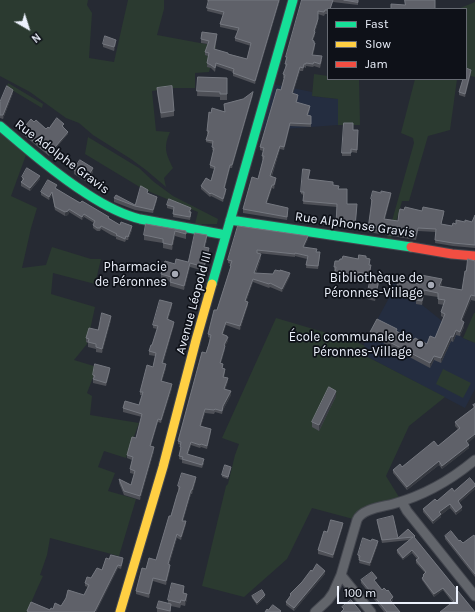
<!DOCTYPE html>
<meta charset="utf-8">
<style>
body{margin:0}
#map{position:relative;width:475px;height:612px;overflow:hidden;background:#262a33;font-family:Karla,sans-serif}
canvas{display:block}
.legend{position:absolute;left:327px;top:8px;width:140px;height:72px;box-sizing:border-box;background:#0e1118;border:1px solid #676b73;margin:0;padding:5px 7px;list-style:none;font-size:12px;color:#ecf1fc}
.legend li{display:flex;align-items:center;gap:8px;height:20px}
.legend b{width:20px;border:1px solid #676b73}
.north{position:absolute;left:8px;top:8px;width:40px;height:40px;-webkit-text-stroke:3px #0e1118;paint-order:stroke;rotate:141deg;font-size:11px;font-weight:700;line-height:16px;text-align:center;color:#ecf1fc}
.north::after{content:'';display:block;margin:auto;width:14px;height:18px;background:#ecf1fc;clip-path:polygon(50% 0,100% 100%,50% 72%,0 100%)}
.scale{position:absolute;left:337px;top:586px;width:121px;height:18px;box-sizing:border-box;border:2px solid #ecf1fc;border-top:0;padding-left:5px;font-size:12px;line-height:14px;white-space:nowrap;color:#ecf1fc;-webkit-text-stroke:3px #0e1118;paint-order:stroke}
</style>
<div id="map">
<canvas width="475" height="612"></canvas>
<ul class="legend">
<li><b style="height:5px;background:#16e098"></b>Fast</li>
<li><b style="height:5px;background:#ffcf43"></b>Slow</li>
<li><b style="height:5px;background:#f24e42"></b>Jam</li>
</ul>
<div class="north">N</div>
<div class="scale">100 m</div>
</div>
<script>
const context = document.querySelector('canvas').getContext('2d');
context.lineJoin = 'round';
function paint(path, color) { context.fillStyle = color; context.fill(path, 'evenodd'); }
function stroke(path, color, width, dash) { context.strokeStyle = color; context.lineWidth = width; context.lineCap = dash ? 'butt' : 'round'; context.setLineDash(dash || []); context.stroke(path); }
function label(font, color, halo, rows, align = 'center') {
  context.font = font + ' Karla,sans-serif'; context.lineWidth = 3.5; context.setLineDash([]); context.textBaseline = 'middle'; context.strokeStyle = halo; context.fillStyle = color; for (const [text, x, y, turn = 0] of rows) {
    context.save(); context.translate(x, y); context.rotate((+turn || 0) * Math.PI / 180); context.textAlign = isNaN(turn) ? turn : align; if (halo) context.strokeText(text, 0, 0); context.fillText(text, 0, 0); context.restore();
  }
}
paint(new Path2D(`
 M268,83L312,92V96L338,99V125L255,131Z
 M393,283H395L463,338L475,343V389L465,408L362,354L365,347L363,346L390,296Z`), '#242d40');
paint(new Path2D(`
 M0,0H88L87,5L92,13L89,58L114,62L128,0H164V9L157,35L216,46L209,72L195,73V88H171L152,91L156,131L170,132C163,147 166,154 173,168L164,178L166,187L146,170L131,159L93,135L79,123L66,118L30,92L0,76Z
 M475,2V77L466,75V9H458Z
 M314,74L328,76V79H349L359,80L360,125H338V99L312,96Z
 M415,79H457L450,130L428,136L409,201H402L390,243L386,242L414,143L413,138L401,133Z
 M8,83L43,104L42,108L7,87Z
 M0,132L26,155L11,196L37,208L31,228L22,268L46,265L52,247L91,259H101L95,284L53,273L51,294L95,307L87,344L74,360L97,367L87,393L92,396L90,415L139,423L126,458L104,451L98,467L115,473L108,491L136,499L119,556L50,538L47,555L40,575L43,576L37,589L27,612H0Z
 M88,137L139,168L154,182L173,196L218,219L217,224H195L198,212L143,189L85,154Z
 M474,313H475V343L463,338Z
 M276,318L354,341L365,346L362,354L445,397L409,426L386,476L402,502L357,520L312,508L287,559L244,597L202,586L226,486L228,484L235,455L239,444L222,438Z
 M443,369L471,383L463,398L436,384Z`), '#2b3a30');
const street = new Path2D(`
 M402,502L407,511L475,596
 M341,575L371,612
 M315,612L328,600L333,593L341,575L357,520C362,509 382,507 393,504C423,496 451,480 475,460`);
const fast = new Path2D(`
 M0,126C28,150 56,174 87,194C104,205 120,214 140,219L226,235
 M230,220L411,247
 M212,284L293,0`);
const slow = new Path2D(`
 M120,612L163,467L196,340L212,284`);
const jam = new Path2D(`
 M411,247L452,254L475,256`);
stroke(street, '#44474f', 11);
stroke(fast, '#44474f', 11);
stroke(slow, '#44474f', 11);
stroke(jam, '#44474f', 11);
stroke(street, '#62656b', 9);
stroke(fast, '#16e098', 9);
stroke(slow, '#ffcf43', 9);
stroke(jam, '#f24e42', 9);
paint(new Path2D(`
 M207,0H280L255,84L233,76V72L216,66L215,72L211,68L207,67L208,56L205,55V52L208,44L201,43V39L217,37L215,50L247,59L251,46L235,41V38L238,31L220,27V24L223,15L207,11L209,2L207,1Z
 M302,0H358V5L333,2L328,9V14H325L324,16L318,14V22L315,32V35L313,40L315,47L313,55L322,60L320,68L314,66L313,67L306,66V68L304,67L303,71H300L293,93L298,98L297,102L310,109L308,115L311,116V127L290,126L284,150L280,149L272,176L276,181L274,189L272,188L267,203L288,212L287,220L243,213V209L258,179L263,160L262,159V156L263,151L260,150V147L281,90L284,78H283V74L286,67H285L286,57Z
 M116,43L114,51L103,47V44Z
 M471,73L465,97L459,95V92Z
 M198,77L227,78V100H220V97L197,96Z
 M157,88L174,111V116L161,118L157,93Z
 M13,93L3,119L0,118V102Z
 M253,95L232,168H230L225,188L226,192L223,202L211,196L210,197L201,189V186L211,181L214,169L210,168V165L214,151L212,150L213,144L206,142V140L208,134H207V131L211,113L225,111L224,104L243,99Z
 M34,122L46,129L49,128L64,126L63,127L68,134L49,156L21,133V131Z
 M353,130H358L357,153L351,152V156H342V153Z
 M74,170L93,172L87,182L74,174Z
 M310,173L308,179L333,185L339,189L347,204L357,207L355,229L336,227L337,207L303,204L304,195L301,194V192Z
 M22,177L40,179L30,191L21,186V182L22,181Z
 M56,189L109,218L120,225L132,230L128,240H126L125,242L116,239V237L111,235L101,229L100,231H97L93,228V225L94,223L84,217L82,220L69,212L68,215L65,216L55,210L52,195L49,200L41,195V192Z
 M148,193L157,200L153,213L135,210L114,202V198L135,205Z
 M391,196L385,219L398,221L404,210L422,211L444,214L441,224L452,226L456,224L472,222L475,215V248L453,246L435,243L436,232L418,231L416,240L368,232L372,203L371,202V199Z
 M167,205L191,211V215L190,220L173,217L174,210L167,208Z
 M146,224L186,231V239L175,236L172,250L163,248V243L144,240V235Z
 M238,226L308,239L304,247L317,252L320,256L318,269L306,268L307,259L295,256V257L257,253L261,258L256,273L290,276L282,292L270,287L269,288L253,282L246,302L248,305L246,311L240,330L226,325L223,334L227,337L228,341L225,346V349L221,363L223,367L222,368L225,372L224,377L228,381L225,390L231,395L223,410L222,414L215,412L214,414L205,413L201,426L211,432L207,449L201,447L200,448L191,445L188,455L204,463L202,468L182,463V460L179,459L181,445L178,444V441L206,353L210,338L208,337V334L217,310L230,269L231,264L228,263V260Z
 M207,240L205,247L209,252L204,271L190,267L184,290L170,286V281L161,279V274L175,264L188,262Z
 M366,258L371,269L369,278L350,275L349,279L335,277L336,271H334V267L339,261L342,259Z
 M475,261V301L471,300L462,321L464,327L460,336L456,335L453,342L451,341L441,363L434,360L430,368L370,336V332H397L414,340L427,344L435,338L444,318L441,316V312L444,305L438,304V297L424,295L422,305L416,304V300L396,297V292L442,283L441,287L462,290L466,271Z
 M379,283L375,301L367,299V295Z
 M172,306L168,320L174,325L163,364L166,368L162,381L172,388L161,423L158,422L151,446L154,451L140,500L124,495L119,483V479L131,485L134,474L130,473V469L132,460L127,458V455L136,438L142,417L123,412V408L139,405L142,395H140V392L153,367L155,356L149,355V351L152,345L157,329L153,328V325Z
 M111,320L102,353L96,352V349L88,347V343L86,342V338Z
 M110,371L106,386L93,383V375Z
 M336,396L319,431L312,427V422Z
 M475,404L468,443L469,448L442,469L439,465L407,490L393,473V470L402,467L438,446L458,429L455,426V422L473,408V405Z
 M231,468L228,479L222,477V475Z
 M196,480L192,494H191L183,521L186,524L181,540L177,538L169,565L170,569L166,585L153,581L149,598L136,594V591L146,569L156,560L179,490H178V486Z
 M475,484V489L459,503L462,510L456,515L450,508L441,515V517L433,524L423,512V509L437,501L454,491Z
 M377,520L398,538L415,536V538L475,612L452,602L443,590L434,597L422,580L423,575L425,573L416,563V560L417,559L412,553L403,560L397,553V550L409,540L382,543L377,522Z
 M343,526L333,558L318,554V550L327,532Z
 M445,536L459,541L463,543L475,537V577L445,539Z
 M378,544L370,566L359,563L360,559L358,558V555Z
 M109,559L123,561L121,569L118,568L96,612H27L31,602L50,610L61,606L84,595L88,587L85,586V583L102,570Z
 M312,571L325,574L294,611L286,605V602L290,596V594L302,582Z
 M361,580L377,582H376L382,590L393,600L392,602L400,612H384L361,583Z
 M184,591V593L187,599L185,606L181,605L180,608L171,606V612H157V608L168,604V600Z
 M252,596L265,597L257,605L252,598Z`), '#4e5057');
paint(new Path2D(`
 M279,0H280L255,84V81Z
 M333,0L331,9H330Z
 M318,19V22L315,33V32V35L312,43V40Z
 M116,40V43L114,51V47Z
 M315,43V47L312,58V55Z
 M300,67V71L292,97V93Z
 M471,70V73L465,97V94Z
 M13,90V93L3,119V115Z
 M253,92V95L232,168V165Z
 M290,123V126L284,150V147Z
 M68,132V134L49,156V154Z
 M280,146V149L270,180V176Z
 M230,165V168L224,191V188Z
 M93,168V172L87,182V178Z
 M40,176V179L30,191V188Z
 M276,178V181L274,189V185Z
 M272,185V188L266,206V203Z
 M226,189V192L223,202V199Z
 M52,192V195L49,200V197Z
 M391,193V196L384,222V219Z
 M157,197V200L153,213V210Z
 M69,209V212L68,215L65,216V212Z
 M84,214V217L82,220V217Z
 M132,226V230L128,240V237Z
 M175,231V236L172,250V245Z
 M207,235V240L204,251V247Z
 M308,236V239L303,250V247Z
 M209,248V252L204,271V267Z
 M261,254V258L254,276V273Z
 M190,263V267L184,290V286Z
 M290,273V276L282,292V289Z
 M253,279V282L245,305V301Z
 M442,279V283L439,291V286Z
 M379,280V283L375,301V297Z
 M424,290V295L422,305V301Z
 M471,295V300L461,324V320Z
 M248,302L246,311L240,330V326Z
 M172,303V306L167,323V319Z
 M111,316V320L102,353V349Z
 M174,322V325L162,367V363Z
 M226,322V325L222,337V334Z
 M464,322V327L460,336V332Z
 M456,330V335L453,342V337Z
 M451,336V341L441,363V358Z
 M228,337V341L225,346V349L220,366V363L224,345Z
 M434,356V360L430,368V363Z
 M166,364V368L161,384V381Z
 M110,368V371L106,386V383Z
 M228,378V381L224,392V389Z
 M172,384V388L161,423V420Z
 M231,391V395L223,410L222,414L223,406Z
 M336,391V396L319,431V425Z
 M205,409V413L200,429V426Z
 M158,419V422L150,449V446Z
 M211,429V432L207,449V446Z
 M475,434V437L466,445V441Z
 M191,442V445L187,458V454Z
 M469,445V448L442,469V466Z
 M154,447V451L140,500V496Z
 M439,461V465L407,490V487Z
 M196,477V480L192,494V490Z
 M475,486V489L458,504V501Z
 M191,490V494L182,525V521Z
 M450,504V508L441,515V517L433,524V521L439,512Z
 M462,507V510L456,515V512Z
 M186,521V524L181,540V537Z
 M343,523V526L333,558V555Z
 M177,534V538L168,568V564Z
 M378,541V544L370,566V563Z
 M412,550V553L403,560V558Z
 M118,565V568L96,612H94Z
 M170,565V569L166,585V581Z
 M325,571V574L294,611V608Z
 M153,578V581L149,598V594Z
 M443,588V590L434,597V594Z
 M187,594V599L185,606V601Z
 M265,595V597L257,605V603Z
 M393,597V600L390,603V600Z`), '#373a41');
const building = new Path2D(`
 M209,0H279L255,81L233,73L234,69L216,63L215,68L211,65L207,63L209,53L205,52L209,41L201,39L202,32L217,34L214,49L228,53V54L247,59L251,43L235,38L239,28L220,24L224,12L207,8Z
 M302,0H333L330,9H328V10H325L324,12L318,11V19L314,31L315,32L312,40L314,41V43H315L312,55L322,56L320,64L314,62L313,64L306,63V64H304L303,68L300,67L292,93L298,95L296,102L310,106L307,115L311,116V124L290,123L284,147L280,146L270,176L276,178L274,185H272L266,203L288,208L287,217L243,209L252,177L258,179L264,156H262L264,148L260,147L277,89L281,90L285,75L283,74L287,64H285L287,57H286Z
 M344,0H358V2Z
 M405,0H435V9H391V4L405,5Z
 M105,36L116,40L114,47L103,44Z
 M466,68L471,70L465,94L459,92L463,79H466Z
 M198,77L227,78V94H220V92L197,91Z
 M7,86L13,90L3,115H0V102Z
 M172,86L174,111L161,113L157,88Z
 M253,92L232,165H230L224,188L226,189L223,199L211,193L210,194L201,186L206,178L211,181L215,167L210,165L214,148L212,147L213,141L206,140L209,131H207L209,112L211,113L212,108L225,112L224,104L243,99Z
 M57,118L64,124L62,126L68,132L49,154L21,131L31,119L34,122L36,120L46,129L48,127L49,128Z
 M344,123H353V130H358L357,150L351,149V153H342Z
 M80,160L93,168L87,178L74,170Z
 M27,168L40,176L30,188L21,182L24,179L22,177Z
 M303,169L310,170L308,179L333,182V185L339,186L338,189H347V204H357L355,227L336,224L337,204L303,201L304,192H301Z
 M48,180L57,185L55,188L80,203L82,201L109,217L108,218L120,225L121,222L132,226L128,237L126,236L125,239L116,235L117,234L101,226L100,228H97L93,225L95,221L84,214L82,217L69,209L68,211L65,212L55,207L52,192L49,197L41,192Z
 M141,186L148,190L147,193L157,197L153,210L135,206L114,198L116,195L135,205Z
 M373,191L381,193V191L391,193L384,219L398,221L399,213L400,209L404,210L405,207L422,211L423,207L444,211L441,224L452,226L453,223L456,224V220L465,222V220L472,222L475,215V245L453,243L435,240L436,229L418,228L416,236L368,229L372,200L371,199Z
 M169,199L191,208L189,212H191L190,217L173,214L174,207L167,205Z
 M146,224L186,231V234L175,231L172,245L163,243V239L144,235Z
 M238,226L308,236L303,247L317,249L316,252H320L318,266L306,265L308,256L295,253V254L257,250V253L261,254L254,273L273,274L275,270L280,271V270L290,273L282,289L270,283L269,284L253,279L245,301L248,302L240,326L226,322L222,334L227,336V337H228L224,345L225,346L220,363L223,364L222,368L225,369L223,377L228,378L224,389L231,391L223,406L222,411L215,409L214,410L205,409L200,426L211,429L207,446L201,444L200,445L191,442L187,454L204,459L202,465L182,459L183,457L179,456L181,447H180L181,442L178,441L202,352L206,353L209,344L211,335L208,334L214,310H217L231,266H230L232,261L228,260Z
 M195,233L207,235L204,247L209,248L204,267L190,263L184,286L170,282L171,277L161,274L165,261L175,264L176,259L188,262Z
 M359,255L366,256V258L370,259L369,265H371L369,274L350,271L349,275L335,273L336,267H334L335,261H339L340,259H342L343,256L358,259Z
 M468,259L475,261V296L471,295L461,320L464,322L460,332L456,330L453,337L451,336L441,358L434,356L430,363L370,332L377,319L397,329L396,331L414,340L415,338L427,344L430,336L435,338L445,314L441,312L445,300L438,299V293L424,290L422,301L416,300L417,296L396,292L398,280L419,284L421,275L442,279L439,286L462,290L465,271H466Z
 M371,278L379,280L375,297L367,295Z
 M160,300L172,303L167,319L174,322L162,363L166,364L161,381L172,384L161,420L158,419L150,446L154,447L140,496L124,491L119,479L131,485L135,471L130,469L133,457L127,455L132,437L136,438L142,414L123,408L125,401L139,405L143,392H140L147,365L153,367L156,353L149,351L151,345H152L158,326L153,325Z
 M102,313L111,316L102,349L96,347V344L88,342L89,339L86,338L89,328L98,330Z
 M95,364L110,368L106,383L93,379L95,376L93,375Z
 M329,387L336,391L319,425L312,422Z
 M475,404V434L466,441L469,445L442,466L439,461L407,487L393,470L400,464L402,467L434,441L438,446L460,428L455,422L475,407L473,405Z
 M225,465L231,467L228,477L222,475Z
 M182,473L196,477L192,490H191L182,521H186L181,537L177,534L168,564L170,565L166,581L153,578L149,594L136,591L142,568L146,569L149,558L156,560L169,516H171L177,495L180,487L178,486Z
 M470,478L475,484V486L458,501L462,507L456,512L450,504L439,512L441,514L433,521L423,509L435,499L437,501L452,488L454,491Z
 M393,516L398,538L408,529L415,536L414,537L475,612H440L454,601L443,588L434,594L422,578L424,576L423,575L426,572L416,560L419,558L412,550L403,558L397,550L413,537L382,540L377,520Z
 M331,520L343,523L333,555L318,550L324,531L327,532Z
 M451,531L459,541L460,540L463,543L474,535L475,537V574L445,536Z
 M363,538L371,541L372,539L378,541L370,563L359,560L360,556L358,555Z
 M111,555L123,558L121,566L118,565L95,611L94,612H29L27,611L31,602L50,610L51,608L53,609L55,603L61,606L66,598L68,590L84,595L89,585L85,583L87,577L91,578L97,568L102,570L106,558L109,559Z
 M317,564L325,571L294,608L286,602L291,595L290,594L302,582L311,570L312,571Z
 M372,572L377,578L374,580L382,590L384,588L387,591L388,590L393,597L390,600L400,612H387L361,580Z
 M172,583L184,586L183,593L187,594L185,601L181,600L180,603L168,600Z
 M262,590L265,595L257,603L252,596Z
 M351,600L361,612H341L344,609L342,607Z
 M159,601L171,604L170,611L157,608Z
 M273,605L281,611L280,612H265L267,609L268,610Z`);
paint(building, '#5f6169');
stroke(building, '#757880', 1);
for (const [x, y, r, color] of [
 [175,274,4,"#a7abb6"],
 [431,285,4,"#a7abb6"],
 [420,344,4,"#a7abb6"]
]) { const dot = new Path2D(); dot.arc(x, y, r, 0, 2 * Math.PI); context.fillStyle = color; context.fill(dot); stroke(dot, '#0e1118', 1.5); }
label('13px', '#ecf1fc', '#0e1118', [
 ["Rue Adolphe Gravis",62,157,37],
 ["Rue Alphonse Gravis",355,225,8],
 ["Avenue Léopold III",194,303,-75]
]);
label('13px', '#ecf1fc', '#0e1118', [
 ["Pharmacie",167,267],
 ["de Péronnes",167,282],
 ["Bibliothèque de",423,278],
 ["Péronnes-Village",423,293],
 ["École communale de",412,337],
 ["Péronnes-Village",412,352]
], 'right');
</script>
